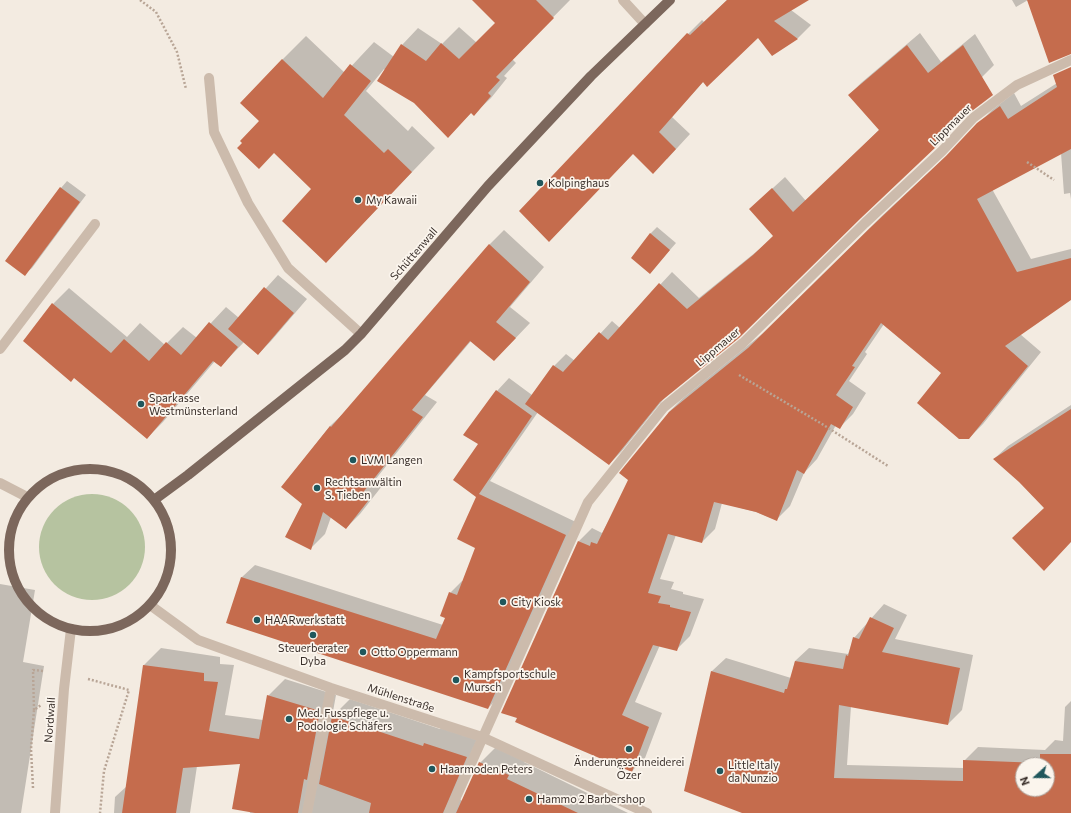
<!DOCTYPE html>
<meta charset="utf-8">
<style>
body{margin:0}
#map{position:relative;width:1071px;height:813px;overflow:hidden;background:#f3ebe1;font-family:Commissioner,sans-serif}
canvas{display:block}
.north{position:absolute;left:1015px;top:757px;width:40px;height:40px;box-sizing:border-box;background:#fbf5ed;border:1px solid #aea69f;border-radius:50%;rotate:249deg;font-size:11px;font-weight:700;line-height:16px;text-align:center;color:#3a302b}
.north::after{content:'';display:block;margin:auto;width:14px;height:18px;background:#20575c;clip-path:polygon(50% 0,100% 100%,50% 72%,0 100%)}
</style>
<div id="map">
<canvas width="1071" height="813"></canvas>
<div class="north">N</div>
</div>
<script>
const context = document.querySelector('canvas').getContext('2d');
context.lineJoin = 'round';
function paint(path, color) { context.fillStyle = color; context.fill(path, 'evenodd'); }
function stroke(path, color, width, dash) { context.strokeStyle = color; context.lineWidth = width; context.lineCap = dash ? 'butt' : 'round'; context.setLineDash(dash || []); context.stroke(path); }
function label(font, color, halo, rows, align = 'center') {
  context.font = font + ' Commissioner,sans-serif'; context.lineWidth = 3.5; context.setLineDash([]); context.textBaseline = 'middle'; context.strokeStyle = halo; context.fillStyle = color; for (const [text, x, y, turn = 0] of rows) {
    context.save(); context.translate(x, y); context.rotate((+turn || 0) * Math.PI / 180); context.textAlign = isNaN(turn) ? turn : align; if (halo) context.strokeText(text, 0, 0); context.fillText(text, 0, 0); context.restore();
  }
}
paint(new Path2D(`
 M39 547a53 53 0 1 1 106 0a53 53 0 1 1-106 0Z`), '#b6c3a0');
paint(new Path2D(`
 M473,0H570L512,59L516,63L504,76L507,78L491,98L474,114L472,112L448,136L384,69L366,91L408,131L412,126L435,148L349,238L261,121L282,60L306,36L345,73L374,42L394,57L402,45L418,28L442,44L459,27L477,43L497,23Z
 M727,0H807L791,10L811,25L798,38L772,55L759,37L703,82L672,117L690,134L667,159L633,153L688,34L702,20L704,22Z
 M1012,0H1071V44L1028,0L1016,7Z
 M920,33L941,62L975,34L994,65L982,77L973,80L970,111L860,218L666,396L621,452L609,464L538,412L490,481L578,523L501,695L488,708L228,622L242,577L255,565L443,625L446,618L450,593L462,581H464L476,547L479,443L497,391L509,378L532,395L554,366L566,354L575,361L612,321L620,328L672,272L699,298L767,243L774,236L750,209L785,177L806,201L880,129L849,95L861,83Z
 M1071,77V199L1070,193L1064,194L1061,153L992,189L1031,259L1071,249V299L1020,334L1041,352L983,424L969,438L942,373L884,324L865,352L867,354L849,381L866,393L853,414L840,427L836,425L817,459L804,473L790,506L776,520L756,512L722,503L715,529L702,542L676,535L660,579L674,582L671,589L683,592V594L704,599L690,636L677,649L660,645L635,702L662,713L645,758L632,771L579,541L592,528L602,533L669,412L683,398L762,334L884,214L954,149L992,110L1014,93L1021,106L1065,78Z
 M67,181L86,195L32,268L25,274L61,188Z
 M657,227L676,243L656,266L633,258L651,233Z
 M504,230L544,267L510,307L530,323L509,345L471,341L425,395L437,402L375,480L382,486L360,514L346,528L331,517L325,534L310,549L303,504L282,487L330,426L345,412L490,244Z
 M278,275L307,299L271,341L258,354L244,342L221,366L215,361L163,422L147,438L75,377L24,341L53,304L69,288L127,337L140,323L165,345L183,327L197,338L226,307L239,318Z
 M1071,405V542L1045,508L1019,481L994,459L1008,446Z
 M0,584L35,590L23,662L44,666L21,813H0Z
 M884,604L907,615L895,639L973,655L962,710L948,724L851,706L847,765L964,768V761L978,747L1045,750L1055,740L1063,741L1065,707L1071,701V813H742L745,795L685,791L712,671L726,658L791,678L795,661L809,648L848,654L854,638ZM1023,765H1047V789H1023Z
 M161,648L220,657V664L234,665L225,715L263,720L268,696L285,679L336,695L332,717L350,699L440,729L442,726L483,740L460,799L462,801L480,763L497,746L525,758L524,762L628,813H250L241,763L197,766L190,813H114L115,797L127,786L144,665Z`), '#0003');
paint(new Path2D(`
 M472,0H536L554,18L496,77L500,80L488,93L491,96L474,116L471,113L448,138L414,103L377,81L401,44L426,61L441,43L459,59L495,23Z
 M727,0H809L774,21L798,39L772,56L758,38L707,87L703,82L659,132L676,149L653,174L633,154L549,242L519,211L687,33L690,35Z
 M1027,0H1071V54L1049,63Z
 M907,45L928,73L963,45L993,95L968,114L937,146L861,218L739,338L660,402L609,465L525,404L553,365L563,372L599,332L608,340L659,283L687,309L753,255L773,236L749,209L772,188L793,212L879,130L848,95Z
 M282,59L323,98L350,64L371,81L344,115L384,153L388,149L412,172L326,263L282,221L311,189L274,153L259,169L237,148L242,143L240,141L259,121L240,103Z
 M1071,67V149L977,199L1017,272L1071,258V300L1005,346L1028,366L969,439H959L917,403L941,373L881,323L852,366L855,367L836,395L853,407L840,429L831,424L804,474L797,470L777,521L756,512L714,502L702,543L668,534L648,593L661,596L658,603L670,605V607L691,612L677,651L653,645L622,715L649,727L632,772L515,722L517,718L501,713L578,541L590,546L591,542L597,544L628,480L619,473L669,412L748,348L870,228L946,156L977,123L1000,106L1008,119L1057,87L1053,75Z
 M60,187L80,202L25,276L5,261Z
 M650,233L670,250L650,274L631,258Z
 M489,244L530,282L496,322L516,338L494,361L470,341L412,410L423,417L361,495L368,501L346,529L323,512L311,550L285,537L302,504L281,487L330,426L331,427Z
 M264,287L294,313L258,355L228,329Z
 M52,303L111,353L124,339L149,361L166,342L181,355L209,322L238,347L221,367L213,361L147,439L74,378L71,382L23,341Z
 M496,390L532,416L479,494L566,535L488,709L226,623L241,577L436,639L445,618L440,616L449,592L457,595L475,548L457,539L476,497L453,480L478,444L463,435Z
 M1071,409V542L1044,571L1012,538L1044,508L1019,482L993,459Z
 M870,617L894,628L882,652L960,668L948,725L839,705L834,778L963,781V760L1040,763V754H1071V813H742L684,791L711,671L784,693L785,689H787L795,661L843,669L846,655L848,656L853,637L859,639ZM1023,765H1047V789H1023Z
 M143,665L204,673V681L218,682L209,731L259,739L267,695L320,711L307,780L304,779L298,813H255L232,809L240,764L183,768L176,813H122Z
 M332,716L423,746L424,743L467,757L443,813H369L371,803L319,784Z
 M479,762L509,775L507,779L578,813H456Z`), '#c56c4d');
stroke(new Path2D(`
 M140,0L156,12L177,52L186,89
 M1027,162L1054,180
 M739,375L822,424L888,466
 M88,679L129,690L104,771L100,813
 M34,710L33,670L44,671
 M33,788L31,749L34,710L41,705`), '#b8a596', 2.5, [2, 2]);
stroke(new Path2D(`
 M623,0L645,24
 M209,78L214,132L248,203L288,268L361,334
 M0,349L95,224
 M0,483L27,497
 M150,605L198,640L331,688L482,737L647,813
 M55,813L64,689L71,629
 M307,813L331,688
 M449,813L588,502L664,407L743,343L865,223L942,151L973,118L1017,85L1071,60`), '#ccbbac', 10);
stroke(new Path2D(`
 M9 550a81 81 0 1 1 162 0a81 81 0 1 1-162 0Z
 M154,500L188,475L345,350L361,334L488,186L591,76L670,0`), '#7c675c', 10);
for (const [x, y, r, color] of [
 [540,183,4,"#20575c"],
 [358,200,4,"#20575c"],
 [141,404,4,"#20575c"],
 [353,460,4,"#20575c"],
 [317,488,4,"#20575c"],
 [503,602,4,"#20575c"],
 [257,620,4,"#20575c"],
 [313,635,4,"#20575c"],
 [363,652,4,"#20575c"],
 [456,680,4,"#20575c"],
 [289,719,4,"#20575c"],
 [629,749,4,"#20575c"],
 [432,769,4,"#20575c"],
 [720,771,4,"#20575c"],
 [529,799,4,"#20575c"]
]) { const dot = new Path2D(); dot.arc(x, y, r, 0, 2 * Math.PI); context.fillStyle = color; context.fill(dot); stroke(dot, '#fbf5ed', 1.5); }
label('11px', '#3a302b', '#fbf5ed', [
 ["Lippmauer",951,125,-45],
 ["Schüttenwall",414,254,-49],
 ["Lippmauer",718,347,-40],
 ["Mühlenstraße",401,698,18],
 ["Nordwall",50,720,-86]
]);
label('11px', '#3a302b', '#fbf5ed', [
 ["Kolpinghaus",548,183],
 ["My Kawaii",366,200],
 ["Sparkasse",149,398],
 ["Westmünsterland",149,411],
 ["LVM Langen",361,460],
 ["Rechtsanwältin",325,482],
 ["S. Tieben",325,495],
 ["City Kiosk",511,602],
 ["HAARwerkstatt",265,620],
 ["Steuerberater",313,648,"center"],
 ["Dyba",313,661,"center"],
 ["Otto Oppermann",371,652],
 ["Kampfsportschule",464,674],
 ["Mursch",464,687],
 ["Med. Fusspflege u.",297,713],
 ["Podologie Schäfers",297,726],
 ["Änderungsschneiderei",629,762,"center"],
 ["Özer",629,775,"center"],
 ["Little Italy",728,765],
 ["da Nunzio",728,778],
 ["Haarmoden Peters",440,769],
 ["Hammo 2 Barbershop",537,799]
], 'left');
</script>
